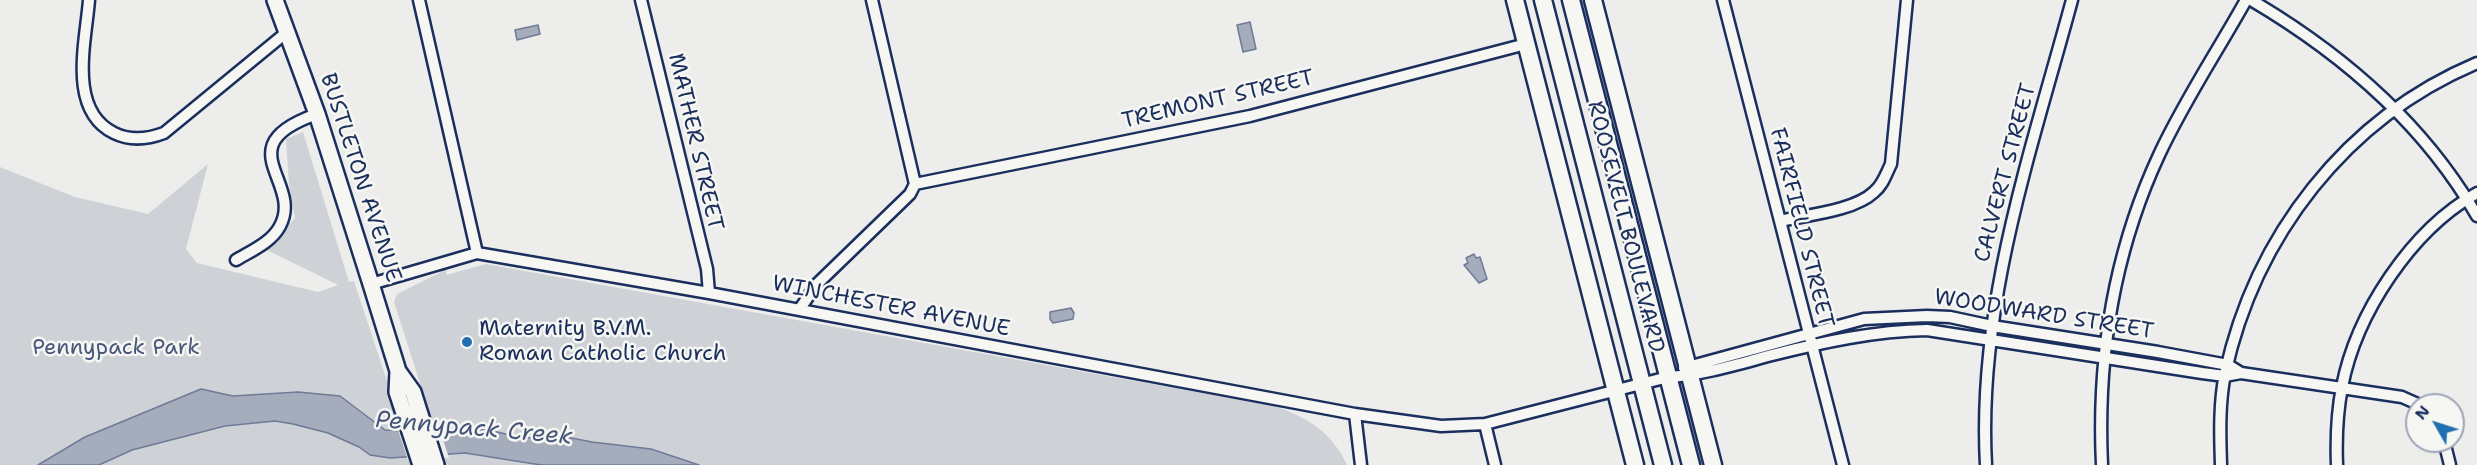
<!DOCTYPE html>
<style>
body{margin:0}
#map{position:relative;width:2477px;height:465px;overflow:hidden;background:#edeeec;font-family:"Shantell Sans",sans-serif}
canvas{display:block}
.north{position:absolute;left:2405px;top:393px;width:60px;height:60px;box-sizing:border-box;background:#f6f6f2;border:2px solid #9ea6b7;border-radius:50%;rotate:309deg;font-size:16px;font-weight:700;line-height:24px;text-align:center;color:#1b2f5e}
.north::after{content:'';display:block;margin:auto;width:21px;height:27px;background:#1f6fb2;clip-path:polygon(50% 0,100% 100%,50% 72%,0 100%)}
</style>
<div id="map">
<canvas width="2477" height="465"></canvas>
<div class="north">N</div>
</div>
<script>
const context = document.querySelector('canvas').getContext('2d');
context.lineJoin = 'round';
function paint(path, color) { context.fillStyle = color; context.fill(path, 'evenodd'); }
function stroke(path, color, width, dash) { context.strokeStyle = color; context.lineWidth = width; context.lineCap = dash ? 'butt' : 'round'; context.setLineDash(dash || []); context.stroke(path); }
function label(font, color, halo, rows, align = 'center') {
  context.font = font + ' "Shantell Sans",sans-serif'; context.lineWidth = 5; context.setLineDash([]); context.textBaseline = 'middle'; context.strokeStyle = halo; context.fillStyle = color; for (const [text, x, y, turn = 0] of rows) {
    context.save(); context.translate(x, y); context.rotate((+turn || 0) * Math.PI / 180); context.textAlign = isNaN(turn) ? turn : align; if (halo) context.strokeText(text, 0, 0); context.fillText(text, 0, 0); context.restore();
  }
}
paint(new Path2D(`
 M303,132L349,282L354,281L393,399L424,396L394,302L397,294L447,269L446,275L486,264L1274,406C1307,417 1332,432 1347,465H0V167L75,197L148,214L208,164L186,249L197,263L318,292L338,285L267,250L295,218L289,185L286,139Z`), '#ced2d7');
const water = new Path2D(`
 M1250,22L1256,49L1243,52L1237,25Z
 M538,25L540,34L517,40L515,30Z
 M1474,254L1476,258L1480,257L1487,279L1479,283L1464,265L1468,263L1466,258Z
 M1071,308L1074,313L1073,319L1053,323L1050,319V312Z
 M201,389L233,396L298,392L340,396L385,430L443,433L462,428L488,430L524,438L561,436L592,442L651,449L699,465H541L465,453L390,458L370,455L359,447L328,433L293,424L275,421L225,426L132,450L99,465H38L85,437Z`);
paint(water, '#a5acbc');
stroke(water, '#6e7a96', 1.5);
paint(new Path2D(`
 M397,427L440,430L449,458L408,460Z`), '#edeeec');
const minor = new Path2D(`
 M89,0C86,41 67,110 114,133C130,141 148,139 164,133L287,32
 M419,0L477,253
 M641,0L707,269L709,293
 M1723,0L1843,465
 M2251,0C2341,53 2424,124 2477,216
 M915,184L1250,116L1526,44
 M1780,221C1806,215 1854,211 1874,192C1883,185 1886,174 1891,164L1907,0
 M236,260C251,251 272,242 280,226C304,182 225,146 317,114
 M371,284L477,253L709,293L1355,414L1441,426L1485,424L1668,377C1703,375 1738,364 1772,355C1823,342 1874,331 1927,330L2202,373L2225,376L2241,373L2402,397L2420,405
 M799,310L817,284L910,194L915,184L872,0
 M1684,368L1864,319L1927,316L1950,317L1992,326L2158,352L2228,365L2241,373
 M1355,414L1361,465
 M1485,424L1495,465
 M2444,441L2450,465
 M1986,465C1977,305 2031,152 2072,0
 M2102,465C2097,359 2114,252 2159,155C2184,101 2217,52 2246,0
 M2221,465C2220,435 2219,403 2225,374C2255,236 2346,118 2477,63
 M2337,465C2336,439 2337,413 2342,387C2356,314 2411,230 2477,193`);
const primary = new Path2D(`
 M275,0L317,114L371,284L398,371L397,392L421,465
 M398,371L413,392L436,465`);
const trunk = new Path2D(`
 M1515,0L1635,465
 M1543,0L1663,465
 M1571,0L1691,465
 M1593,0L1713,465`);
stroke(minor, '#1b2f5e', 15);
stroke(primary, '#1b2f5e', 20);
stroke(trunk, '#1b2f5e', 21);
stroke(minor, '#f6f6f2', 10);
stroke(primary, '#f6f6f2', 15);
stroke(trunk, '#f6f6f2', 16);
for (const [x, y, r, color] of [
 [467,342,6,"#1f6fb2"]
]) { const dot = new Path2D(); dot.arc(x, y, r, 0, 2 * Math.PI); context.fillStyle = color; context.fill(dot); stroke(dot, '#f6f6f2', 2); }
label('22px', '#1b2f5e', '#f6f6f2', [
 ["TREMONT STREET",1218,100,-13],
 ["MATHER STREET",695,142,77],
 ["CALVERT STREET",2006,173,-75],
 ["BUSTLETON AVENUE",360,178,72],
 ["ROOSEVELT BOULEVARD",1625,227,76],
 ["FAIRFIELD STREET",1801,228,76],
 ["WINCHESTER AVENUE",891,307,11],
 ["WOODWARD STREET",2044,315,9]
]);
label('22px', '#1b2f5e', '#f6f6f2', [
 ["Maternity B.V.M.",479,329],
 ["Roman Catholic Church",479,354]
], 'left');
label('22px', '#48587c', '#f6f6f2', [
 ["Pennypack Park",116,348]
]);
label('italic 24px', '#44547a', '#f6f6f2', [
 ["Pennypack Creek",474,429,5]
]);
</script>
